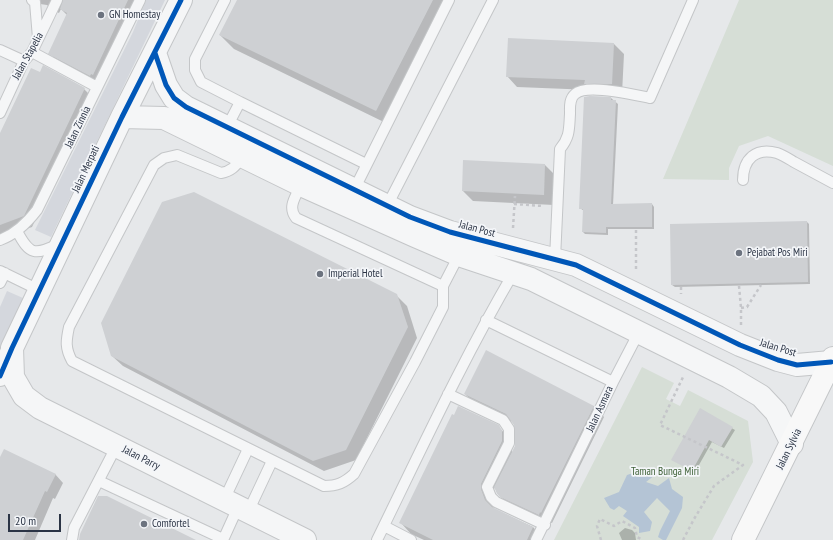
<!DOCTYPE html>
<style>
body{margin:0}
#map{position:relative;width:833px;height:540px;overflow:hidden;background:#e6e8ea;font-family:"PT Sans Narrow",sans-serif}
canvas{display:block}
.scale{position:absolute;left:8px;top:514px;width:53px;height:18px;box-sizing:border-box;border:2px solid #2b3445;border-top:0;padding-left:5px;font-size:12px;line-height:14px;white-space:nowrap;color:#2b3445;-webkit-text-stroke:3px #f4f6f9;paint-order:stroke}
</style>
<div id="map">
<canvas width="833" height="540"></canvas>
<div class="scale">20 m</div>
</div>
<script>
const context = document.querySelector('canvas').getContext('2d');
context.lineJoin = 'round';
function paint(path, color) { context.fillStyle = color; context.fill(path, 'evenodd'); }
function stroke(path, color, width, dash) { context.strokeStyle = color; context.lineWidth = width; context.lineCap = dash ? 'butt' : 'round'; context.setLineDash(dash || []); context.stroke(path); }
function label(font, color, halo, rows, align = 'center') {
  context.font = font + ' "PT Sans Narrow",sans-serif'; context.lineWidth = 3.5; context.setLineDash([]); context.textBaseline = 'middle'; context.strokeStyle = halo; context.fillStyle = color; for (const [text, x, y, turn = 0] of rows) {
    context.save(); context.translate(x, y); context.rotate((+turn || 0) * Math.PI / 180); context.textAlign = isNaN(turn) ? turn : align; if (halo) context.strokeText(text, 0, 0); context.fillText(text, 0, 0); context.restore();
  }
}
paint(new Path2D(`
 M146,0H165L51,237L35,230L133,32Z
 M7,291L23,298L0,351V307Z`), '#d4d7dd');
paint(new Path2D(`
 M739,0H833V166L768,136L739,146L729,168V180L663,179Z
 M642,367L674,383L666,399L680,406L688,390L748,421L753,462L712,540H554Z`), '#d6ded6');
paint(new Path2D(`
 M642,470L655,475L646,482L658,486L669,478L672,489L683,497L682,508L666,540H663L658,537L660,531L670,511L657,498L644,512L652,522L650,531L639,533V527L623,516L627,511L619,506L614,510L610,508L604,498L619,492L627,475Z`), '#b4c4d5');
paint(new Path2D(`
 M32,0H143L101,86L60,64L50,53L67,15L61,9L59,13L53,10L47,5L40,4Z
 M238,0H454L390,125L234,49L220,35Z
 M614,44L624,54L622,94L592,90L517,87L507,76Z
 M84,89L94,99L32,227L0,238V135Z
 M611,98L618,104L613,205L652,204L654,207V229H608V235L585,234L583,232L584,211L580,208Z
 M545,165L555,175L554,205L473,201L463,191Z
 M807,222L809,224L810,284L675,287L672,285Z
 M396,295L407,306L417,338L356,460L324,471L123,366L112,356Z
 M465,394L594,406L604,417L552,523L511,507L497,493L495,487L491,495V500L494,509L533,527L543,538L542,540H424L411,534L401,523L498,426L512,442V453L516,446V425L513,422L475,404Z
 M700,410L735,430L724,448L712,442L695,472L674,460Z
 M0,459L55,474L63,483L55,499L53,498L35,540H0Z
 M625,528L632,530L635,533L636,540H622L619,533Z`), '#0003');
paint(new Path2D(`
 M63,0H128L93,75L91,74L90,76L48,54L67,13L60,9Z
 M237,0H433L376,111L219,35Z
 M508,38L614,43L612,84H584L585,80L506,77Z
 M43,65L85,88L24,216L0,225V133L31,68L40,72Z
 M590,96L611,97V100H616L611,204L652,203V227H606V233L582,232L583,209H579L584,97Z
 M463,160L545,164L544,195L462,191Z
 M194,192L397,294L408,327L346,450L313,461L111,356L101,323L162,202Z
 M807,221L808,282L671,285L670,224Z
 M486,350L594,406L541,513L540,512L539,515L500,497L497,493L494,487L515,446L514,425L506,414L464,394Z
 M458,406L499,425L502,431V441L481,484V489L485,500L492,507L533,527L527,540H433L399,523L452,414L454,415Z
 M700,408L733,427L721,447L709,440L692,471L671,460Z
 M4,449L56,474L47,492L45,491L23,540H0V457Z
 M98,496H107L196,540H79L80,534Z`), '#ced0d3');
const service = new Path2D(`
 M32,0L35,2L38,38
 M225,0L195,59V70L201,82L240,102L227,127
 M0,50L24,61
 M32,52L97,87
 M240,102L366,164
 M0,113L24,61L32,52L57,0
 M243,156C236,165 233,171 221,173L177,155L164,158L154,165L69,327C66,341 65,348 72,361L324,486C337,486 344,483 354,474L415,362L443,307V286L459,255
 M743,180C743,159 756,147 777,153C783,155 789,159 794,162C807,169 820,176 833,183
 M301,185C296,196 287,207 296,218L443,286
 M354,190L449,0
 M387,206L493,0
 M17,231C30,256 35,255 59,244
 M0,240C16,234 27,223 37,210L140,0
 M555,259L560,149C570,137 569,129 570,114C570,107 569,99 575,94C587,83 635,95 650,98L693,0
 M0,271L39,290
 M0,283L5,273
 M486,320L613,382L536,540
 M613,382L639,332
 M448,394L503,420L509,429V443L487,487L491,497L496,502L545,525
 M99,481L223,539
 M224,500L248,449
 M248,512L272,461
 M384,526L411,540
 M72,540L74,528L117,445
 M223,540L238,507
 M377,540C421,450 463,359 514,272`);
const minor = new Path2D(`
 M0,376L12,348`);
const tertiary = new Path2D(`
 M181,0L122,117L12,348L13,377L24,396L40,408L305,540
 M155,53L166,85L174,98L186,107L410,217L450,232L576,265L740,345L778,360L797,365L831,362
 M122,117L164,118L301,185L415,236L459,255L531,279L729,377L761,396L776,412L792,444`);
const secondary = new Path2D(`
 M743,540L833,358`);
stroke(service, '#c4c6c8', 12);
stroke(minor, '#c4c6c8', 22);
stroke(tertiary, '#c4c6c8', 24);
stroke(secondary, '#c4c6c8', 24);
stroke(new Path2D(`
 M514,204L543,206
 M513,228L515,196
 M636,230V272
 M739,286L741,308V325
 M681,287V294
 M741,308L747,307L761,285
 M601,540L597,526L600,519L614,526L622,521L635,528L637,537L643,540
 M683,540L694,519L714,486L743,465L660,425L684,375`), '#c5c6ca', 2.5, [3, 3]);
stroke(service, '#f5f6f7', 10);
stroke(minor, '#f5f6f7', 20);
stroke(tertiary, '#f5f6f7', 22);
stroke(secondary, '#f8f8f8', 22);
stroke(new Path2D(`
 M155,53L166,85L174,98L186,107L410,217L450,232L576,265L740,345L778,360L797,365L831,362
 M0,376L12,348L122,117L181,0`), '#0057b8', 5);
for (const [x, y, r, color] of [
 [101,15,4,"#6c737f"],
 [739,253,4,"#6c737f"],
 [320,274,4,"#6c737f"],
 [144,524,4,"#6c737f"]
]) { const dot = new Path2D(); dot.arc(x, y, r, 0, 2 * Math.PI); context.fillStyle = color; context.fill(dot); stroke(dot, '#f4f6f9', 1.5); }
label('11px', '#2b3445', '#f4f6f9', [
 ["GN Homestay",109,15],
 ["Pejabat Pos Miri",747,253],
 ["Imperial Hotel",328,274],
 ["Comfortel",152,524]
], 'left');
label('11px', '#2b3445', '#f4f6f9', [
 ["Jalan Stapelia",28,56,-61],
 ["Jalan Zinnia",78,127,-64],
 ["Jalan Merpati",86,169,-65],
 ["Jalan Post",477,229,15],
 ["Jalan Post",778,348,17],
 ["Jalan Asmara",600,409,-65],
 ["Jalan Sylvia",789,449,-64],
 ["Jalan Parry",141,458,27]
]);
label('11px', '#3f6138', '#f4f6f9', [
 ["Taman Bunga Miri",665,472]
]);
</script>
